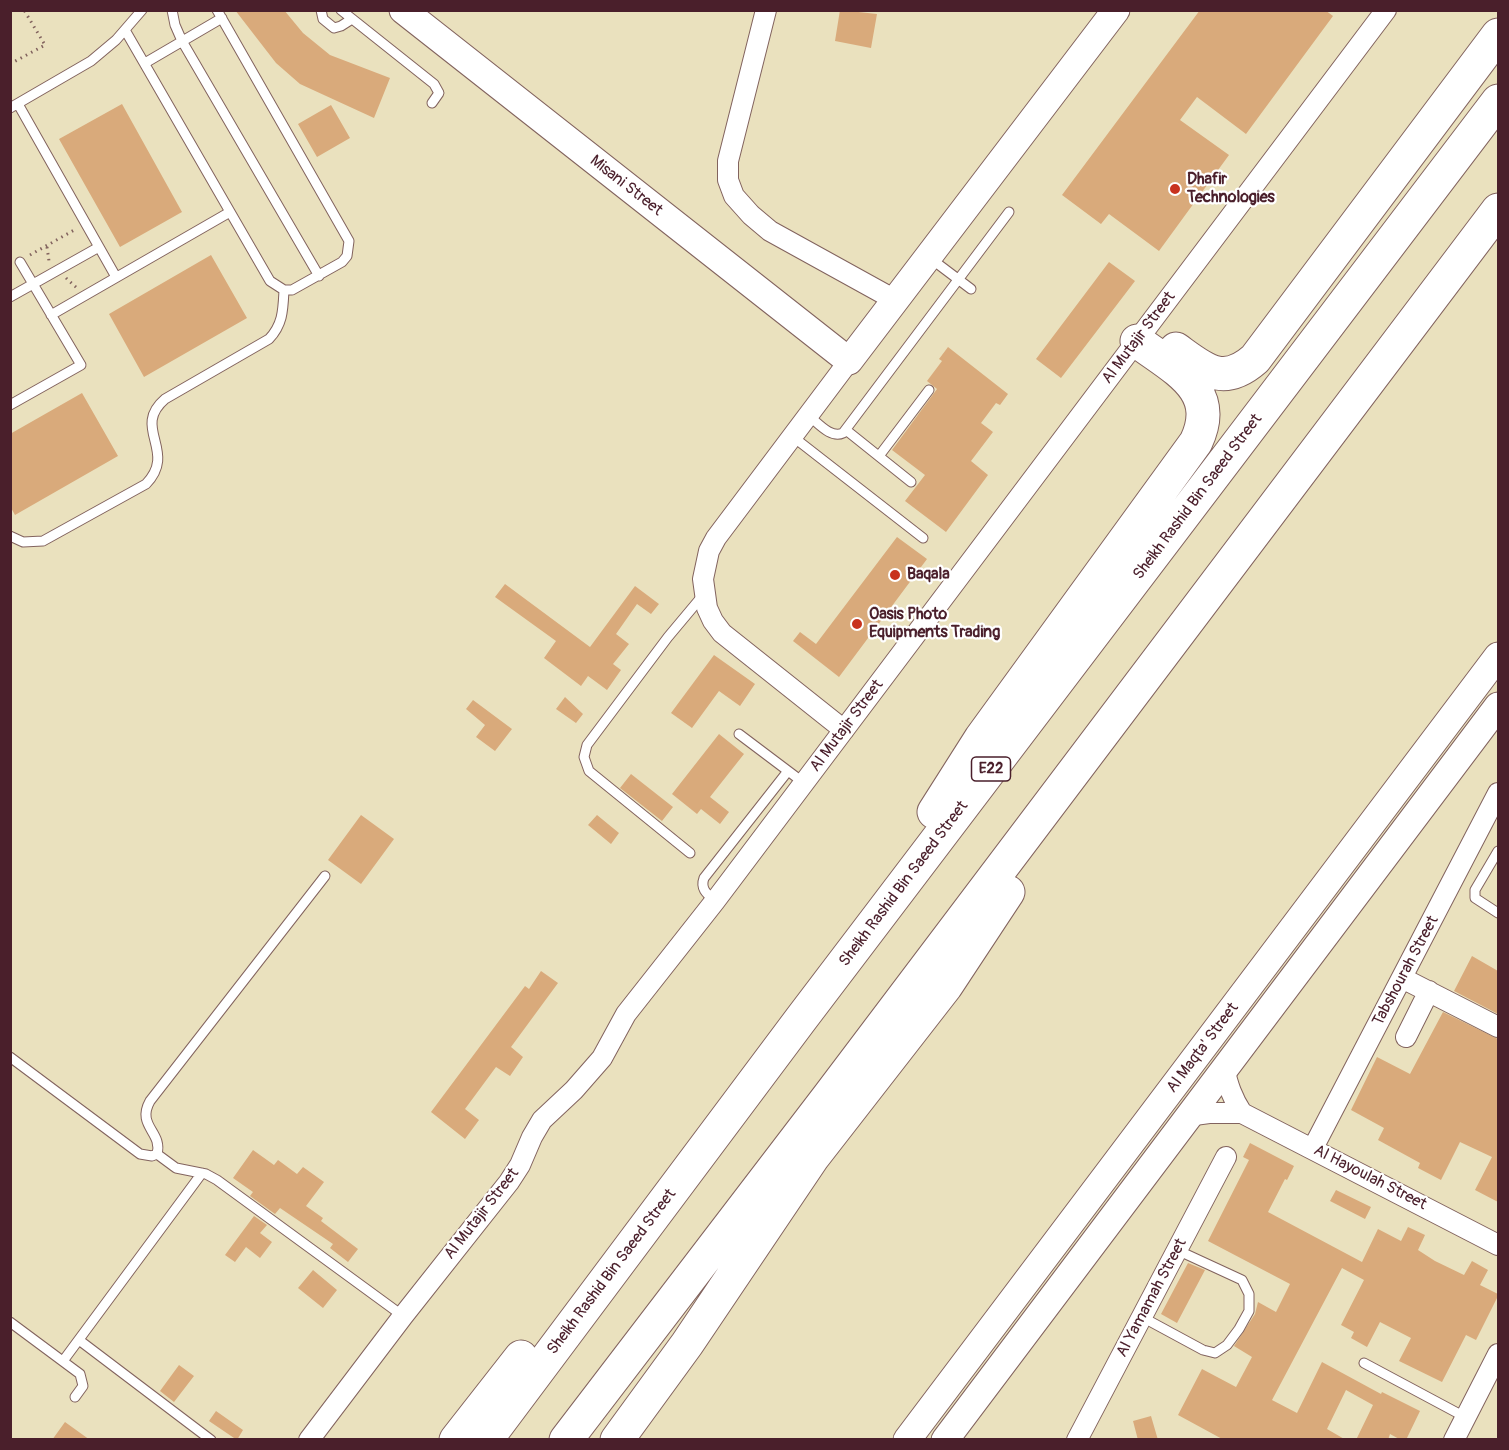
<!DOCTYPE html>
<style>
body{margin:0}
#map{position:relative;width:1509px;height:1450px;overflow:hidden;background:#eae1be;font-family:Pangolin,sans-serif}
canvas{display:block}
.frame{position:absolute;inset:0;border:12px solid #4a1f2b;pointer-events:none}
</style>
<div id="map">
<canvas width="1509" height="1450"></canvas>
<div class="frame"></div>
</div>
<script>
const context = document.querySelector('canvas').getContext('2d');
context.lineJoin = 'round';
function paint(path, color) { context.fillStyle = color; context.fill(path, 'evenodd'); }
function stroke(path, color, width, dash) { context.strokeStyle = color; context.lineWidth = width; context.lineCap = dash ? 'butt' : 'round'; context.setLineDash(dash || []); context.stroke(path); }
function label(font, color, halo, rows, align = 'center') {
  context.font = font + ' Pangolin,sans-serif'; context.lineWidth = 4.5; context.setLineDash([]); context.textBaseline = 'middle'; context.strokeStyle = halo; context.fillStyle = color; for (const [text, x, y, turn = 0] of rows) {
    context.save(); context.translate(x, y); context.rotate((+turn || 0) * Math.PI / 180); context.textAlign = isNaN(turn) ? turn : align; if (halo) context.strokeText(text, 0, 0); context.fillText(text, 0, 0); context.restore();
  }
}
paint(new Path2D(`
 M235,10H284L303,33L330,55L390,78L374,118L300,84L276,63Z
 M840,10L877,14L871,48L835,41Z
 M1200,10H1325L1333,16L1246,134L1197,97L1180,120L1229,155L1159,251L1109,214L1101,224L1062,195Z
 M122,104L182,212L120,247L59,139Z
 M331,105L350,138L317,157L298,124Z
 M211,255L247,318L144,377L109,314Z
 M1109,262L1135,281L1061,378L1036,359Z
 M948,347L1008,394L1000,405L996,403L981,423L993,432L971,461L988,475L946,532L905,501L925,475L892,450L937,389L927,381L942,361L939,359Z
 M82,393L118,456L15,515L10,506V434Z
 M897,537L927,559L839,677L793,641L800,632L816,644Z
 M505,584L590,647L635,586L659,604L651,614L637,604L616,634L629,644L613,664L621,670L607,690L588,676L581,686L544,658L556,641L495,597Z
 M714,655L755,684L740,706L719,691L692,728L671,713Z
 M565,697L583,714L576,723L556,709Z
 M473,700L512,729L495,751L476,737L485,725L466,709Z
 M719,734L744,754L710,797L729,812L720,824L701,809L697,814L672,794Z
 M631,774L673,807L662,821L620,788Z
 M361,815L394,839L361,884L328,860Z
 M597,815L619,833L611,844L588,825Z
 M1472,956L1498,971V1014L1454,991Z
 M541,971L558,983L511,1047L523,1057L510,1076L496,1067L465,1109L479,1120L465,1139L431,1112L525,986L529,989Z
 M1443,1012L1498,1039V1202L1475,1190L1492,1157L1460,1142L1441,1180L1418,1168L1420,1163L1378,1140L1384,1128L1351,1110L1377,1057L1410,1074Z
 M1250,1143L1294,1166L1287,1180L1285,1179L1268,1212L1362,1262L1378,1229L1401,1241L1408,1227L1425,1235L1418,1250L1435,1261L1464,1275L1472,1261L1488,1270L1480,1285L1498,1294V1296L1476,1340L1466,1335L1442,1382L1399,1361L1411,1338L1380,1322L1367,1347L1351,1338L1354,1332L1341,1325L1364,1280L1342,1268L1272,1400L1297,1413L1322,1362L1381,1394L1382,1392L1420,1411L1406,1440H1401L1390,1434L1388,1440H1356L1373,1405L1346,1390L1327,1429L1346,1440H1224L1178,1415L1202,1369L1236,1387L1252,1357L1234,1346L1255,1314L1258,1302L1276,1312L1290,1284L1208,1241L1249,1160L1243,1157Z
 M253,1150L274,1165L278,1160L297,1174L303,1167L324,1182L306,1206L323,1218L321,1221L358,1249L348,1262L330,1248L333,1244L280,1208L275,1214L250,1196L253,1192L233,1178Z
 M1336,1190L1371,1207L1365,1219L1330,1201Z
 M254,1216L267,1225L260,1233L272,1242L260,1258L246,1247L235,1262L225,1255Z
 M1188,1263L1205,1270L1177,1323L1161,1314Z
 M313,1270L337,1290L323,1308L298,1288Z
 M179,1365L194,1376L174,1402L160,1391Z
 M216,1411L243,1430L237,1440L209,1421Z
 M1151,1416L1158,1440H1138L1133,1421Z
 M65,1422L90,1440H52Z`), '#d9aa7b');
const lane = new Path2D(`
 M172,10L175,25L182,41L319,276
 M321,10L323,19L334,28L341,26L352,19
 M341,10L434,84L439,93L432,103
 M125,30L270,281L284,290H292L342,262L347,256L349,241L217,10
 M145,63L222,18
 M18,104L116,277
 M10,108L91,61L116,40L142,10
 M930,258L971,289
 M10,297L99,247
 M51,315L230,212
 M10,405L81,365L20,262
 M808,415C818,423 831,439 843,433L1009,212
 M846,430L911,482
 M792,436L923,538
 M879,456L929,390
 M10,536L23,542L43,541L146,484C178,451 131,428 165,399L269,339C283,324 283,310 284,290
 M739,734L804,783
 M1498,851L1475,890V898L1498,913
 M690,853L589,771L584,757L587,745L668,637L704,594
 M715,901C707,894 700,889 704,878L788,771
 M10,1057L140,1154L152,1156L157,1154L176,1168L206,1174L217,1180L403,1316
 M157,1154C163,1132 136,1126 150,1101L325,876
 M1142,1317L1203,1350L1215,1353L1227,1345L1239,1329L1249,1311V1294L1242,1280L1177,1250
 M10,1322L80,1374L83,1386L75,1397
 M79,1340L211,1440
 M63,1361L202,1173
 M1364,1363L1465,1417`);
const street = new Path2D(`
 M766,10L728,161V180L734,196L751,215L770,231L895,300
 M844,730L722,633L713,621L707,608L703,579L709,551L716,538L849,361
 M1402,978L1498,1027
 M1406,1037L1429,991
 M1224,1068C1228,1085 1232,1098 1242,1113L1498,1245
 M1187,1116L1209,1113H1242
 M1313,1148L1498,793
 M309,1440L403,1316L509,1182L520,1165L532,1137L542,1120L574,1090L602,1058L626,1014L715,901L1386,10
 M1077,1440L1226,1157
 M1454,1440L1498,1354`);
const secondary = new Path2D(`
 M403,10L849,361L1116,10
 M907,1440L1498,656
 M945,1440L1498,706`);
const highway = new Path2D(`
 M1176,349C1205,370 1223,387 1255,359L1498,35
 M934,812L981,738L1196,442C1221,389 1174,369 1137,341
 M456,1440L521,1357
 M486,1440L801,1019L1498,101
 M566,1440L829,1096L1498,210
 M617,1440L687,1344L813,1157L946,986L1008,892`);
stroke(lane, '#82635e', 11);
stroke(street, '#82635e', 22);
stroke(secondary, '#82635e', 29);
stroke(highway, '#82635e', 35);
stroke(new Path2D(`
 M10,64L45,45L24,10
 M47,247L49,261
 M30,255L76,229
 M66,278L77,288`), '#82635e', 3, [1.5, 4.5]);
stroke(lane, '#fff', 9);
stroke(street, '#fff', 20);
stroke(secondary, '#fff', 27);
stroke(highway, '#fff', 33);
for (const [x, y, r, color] of [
 [1175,189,6,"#c8321e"],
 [895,575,6,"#c8321e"],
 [857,624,6,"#c8321e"]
]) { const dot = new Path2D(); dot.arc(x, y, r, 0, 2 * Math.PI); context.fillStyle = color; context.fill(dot); stroke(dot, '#fff', 2); }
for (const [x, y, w] of [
 [991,769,39]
]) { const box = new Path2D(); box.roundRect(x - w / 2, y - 12, w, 24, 4.5); context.fillStyle = '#fff'; context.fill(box); stroke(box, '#4a1f2b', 1.5); }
label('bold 15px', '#4a1f2b', null, [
 ["E22",991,769]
]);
label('bold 16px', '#4a1f2b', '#fff', [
 ["Dhafir",1187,180],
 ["Technologies",1187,198],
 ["Baqala",907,575],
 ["Oasis Photo",869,615],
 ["Equipments Trading",869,633]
], 'left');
label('16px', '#4a1f2b', '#fff', [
 ["Misani Street",626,186,38],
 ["Al Mutajir Street",1139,338,-53],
 ["Sheikh Rashid Bin Saeed Street",1198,497,-53],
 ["Al Mutajir Street",847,726,-53],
 ["Sheikh Rashid Bin Saeed Street",904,884,-53],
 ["Tabshourah Street",1406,971,-62],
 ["Al Maqta' Street",1203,1048,-53],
 ["Al Hayoulah Street",1370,1178,27],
 ["Al Mutajir Street",482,1214,-52],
 ["Sheikh Rashid Bin Saeed Street",612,1272,-53],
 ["Al Yamamah Street",1152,1298,-62]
]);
</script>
